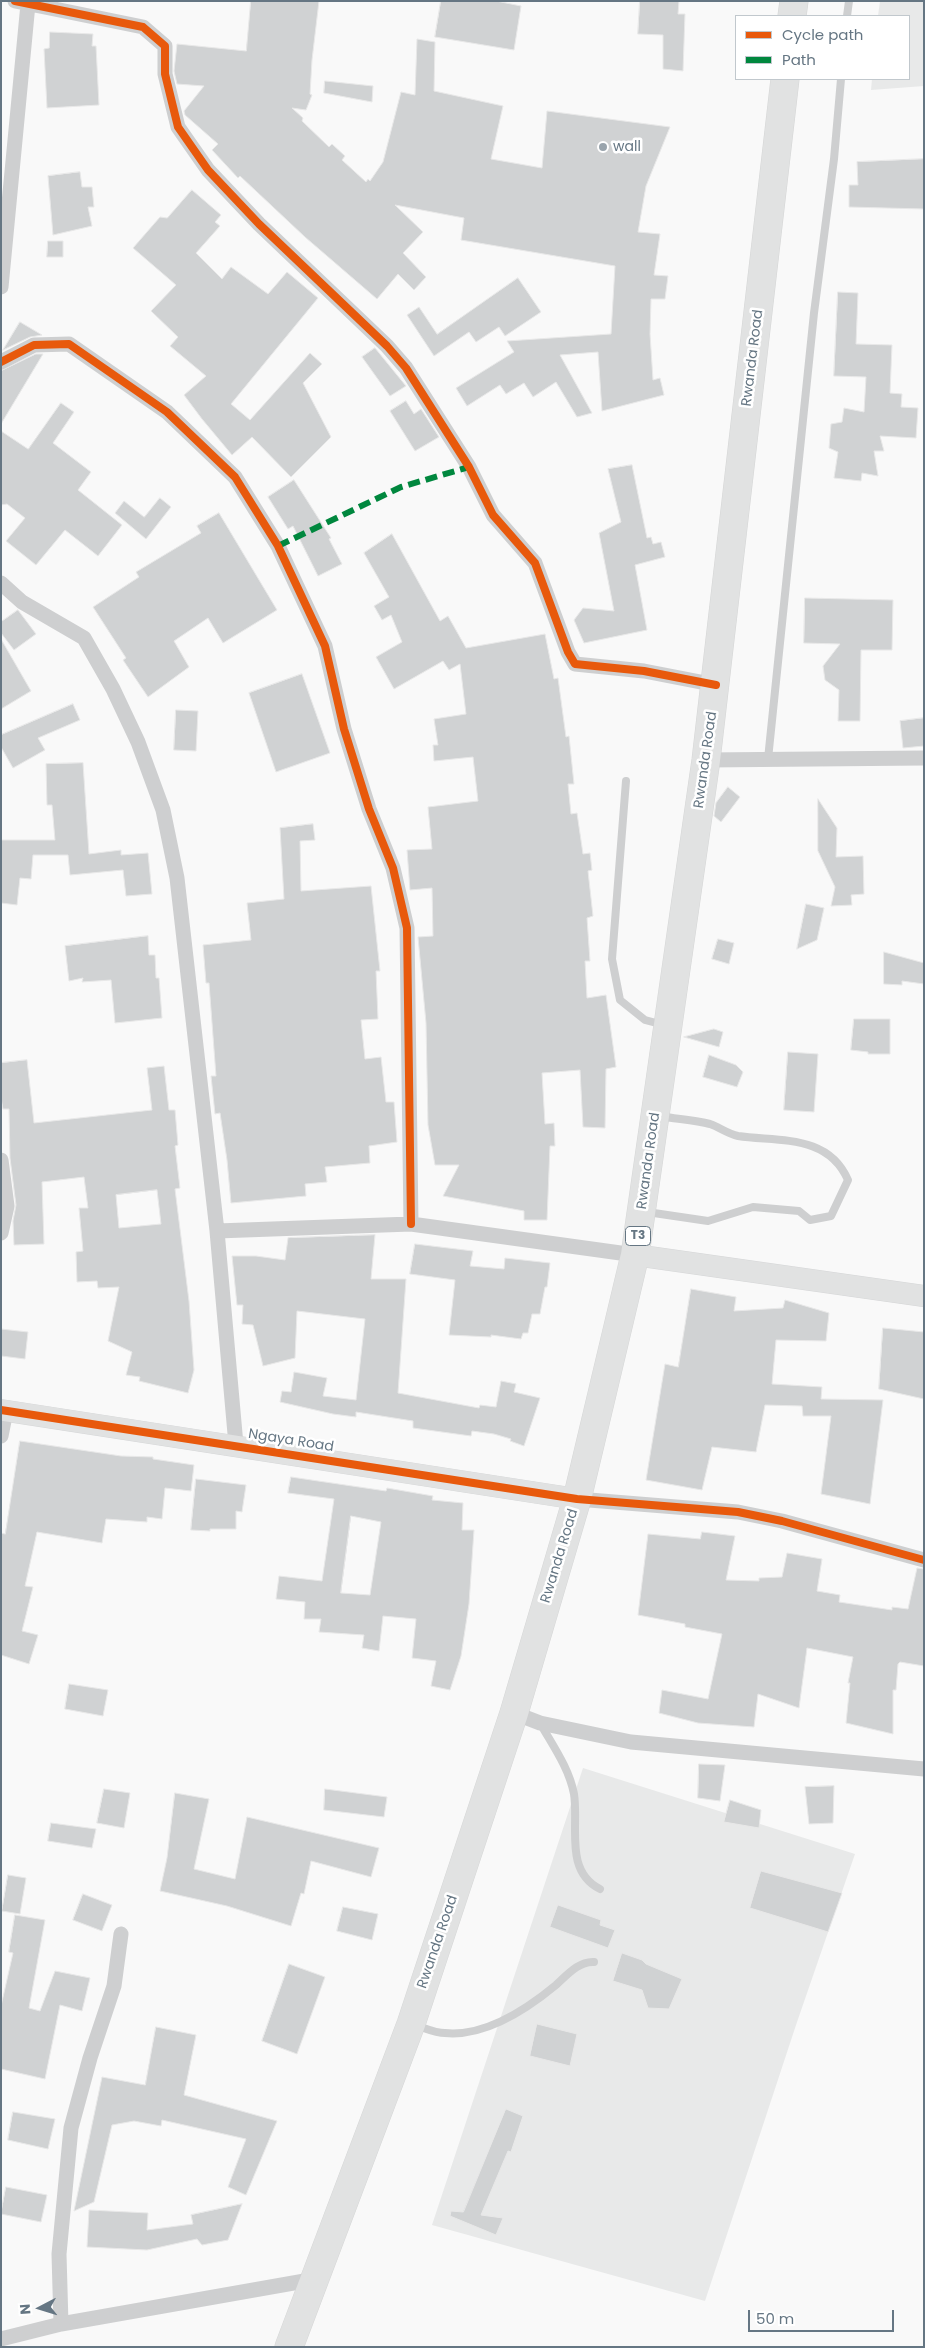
<!DOCTYPE html>
<style>
body{margin:0}
#map{position:relative;width:925px;height:2348px;overflow:hidden;background:#f9f9f9;font-family:Poppins,sans-serif}
canvas{display:block}
.frame{position:absolute;inset:0;border:2px solid #657683;pointer-events:none}
.legend{position:absolute;left:735px;top:15px;width:175px;height:65px;box-sizing:border-box;background:#fff;border:1px solid #c1c8cd;margin:0;padding:6px 9px;list-style:none;font-size:15px;color:#657683}
.legend li{display:flex;align-items:center;gap:10px;height:25px}
.legend b{width:25px;border:1px solid #c1c8cd}
.north{position:absolute;left:15px;top:2283px;width:50px;height:50px;-webkit-text-stroke:4px #fff;paint-order:stroke;rotate:265deg;font-size:14px;font-weight:700;line-height:20px;text-align:center;color:#657683}
.north::after{content:'';display:block;margin:auto;width:18px;height:22px;background:#657683;clip-path:polygon(50% 0,100% 100%,50% 72%,0 100%)}
.scale{position:absolute;left:748px;top:2310px;width:146px;height:22px;box-sizing:border-box;border:2px solid #657683;border-top:0;padding-left:6px;font-size:15px;line-height:18px;white-space:nowrap;color:#657683;-webkit-text-stroke:4px #fff;paint-order:stroke}
</style>
<div id="map">
<canvas width="925" height="2348"></canvas>
<div class="frame"></div>
<ul class="legend">
<li><b style="height:6px;background:#e8590c"></b>Cycle path</li>
<li><b style="height:6px;background:#00873e"></b>Path</li>
</ul>
<div class="north">N</div>
<div class="scale">50 m</div>
</div>
<script>
const context = document.querySelector('canvas').getContext('2d');
context.lineJoin = 'round';
function paint(path, color) { context.fillStyle = color; context.fill(path, 'evenodd'); }
function stroke(path, color, width, dash) { context.strokeStyle = color; context.lineWidth = width; context.lineCap = dash ? 'butt' : 'round'; context.setLineDash(dash || []); context.stroke(path); }
function label(font, color, halo, rows, align = 'center') {
  context.font = font + ' Poppins,sans-serif'; context.lineWidth = 5; context.setLineDash([]); context.textBaseline = 'middle'; context.strokeStyle = halo; context.fillStyle = color; for (const [text, x, y, turn = 0] of rows) {
    context.save(); context.translate(x, y); context.rotate((+turn || 0) * Math.PI / 180); context.textAlign = isNaN(turn) ? turn : align; if (halo) context.strokeText(text, 0, 0); context.fillText(text, 0, 0); context.restore();
  }
}
paint(new Path2D(`
 M880,1H924V86L871,90L872,79H909V16H878Z
 M583,1768L855,1854L796,2025L705,2301L432,2225Z`), '#e8e9e9');
const building = new Path2D(`
 M251,1H319L312,60L310,94L312,95L306,110L292,108L303,118L302,121L329,147L332,144L345,156L342,160L366,182L368,179L370,181L383,162L401,92L415,95L417,39L435,42L434,91L503,106L491,159L542,168L547,111L670,127L646,186L638,232L660,234L654,275L668,276L665,299H651L650,334L653,380L660,378L664,395L602,411L598,352L560,355L592,413L577,417L556,382L533,397L524,383L506,394L500,385L467,406L456,388L514,352L507,341L611,334L615,266L461,240L464,218L395,205L423,232L403,253L426,277L414,290L398,274L377,299L305,237L240,176L238,178L212,150L218,144L185,115L184,111L204,86L177,84L174,71L177,44L246,51Z
 M441,1H496L521,6L514,50L435,37Z
 M640,1H679L678,14H685L683,71L663,69V35L638,34Z
 M50,32L93,34L92,46H96L99,105L47,108L44,49L49,48Z
 M325,81L373,86L372,102L324,93Z
 M924,159V209L849,207V185H858L857,162Z
 M80,172L82,187H92L94,207H88L92,226L53,235L48,176Z
 M192,190L221,215L215,222L220,226L196,253L222,279L231,267L268,294L287,272L318,298L231,404L250,420L310,353L322,364L303,383L331,437L291,477L252,437L232,455L202,419L184,395L206,376L170,346L178,337L151,311L176,285L133,248L160,217L167,218Z
 M48,241H63V257H47Z
 M518,278L541,312L505,336L499,327L476,342L469,332L434,356L407,315L419,307L437,334Z
 M838,292L858,293L856,344L892,345L890,393L902,394L901,407L918,408L916,438L880,436L884,451H874L878,476L862,473L861,481L834,478L838,452L829,448L831,424L842,422L844,408L864,412L866,377L834,376Z
 M20,322L42,335L30,337L3,350Z
 M375,348L406,386L390,396L362,357Z
 M36,354H43L1,424V371Z
 M406,401L414,414L421,409L439,437L415,451L390,411Z
 M61,403L74,412L53,443L91,472L78,490L122,525L98,556L65,530L36,565L6,541L25,518L7,504L1,505V431L28,449Z
 M632,465L647,538L651,537L653,544L661,542L665,557L635,565L647,630L584,643L574,620L583,608L614,611L599,533L621,522L608,469Z
 M294,480L331,538L329,539L342,564L318,576L293,526L288,529L268,497Z
 M160,498L171,507L146,539L115,513L124,501L144,517Z
 M219,513L277,610L223,643L208,618L174,641L189,667L148,697L123,660L126,658L93,607L139,577L136,572L201,533L197,526Z
 M392,534L440,621L448,616L466,648L545,634L554,679L558,678L566,737L569,736L574,784H568L571,814L577,813L583,854L590,853L592,870L588,871L593,916L587,918L590,961H585L587,998L606,995L616,1067L606,1069L605,1128L583,1127L580,1070L542,1073L545,1124L554,1123L555,1146H550L547,1220H524V1211L443,1196L459,1165H435L428,1125L426,1023L418,937L433,936L432,888L410,890L407,850L432,849L428,807L478,801L473,757L434,761L433,745H438L434,719L466,714L460,664L449,670L443,661L394,689L376,657L402,642L391,615L382,620L374,606L389,597L364,553Z
 M805,598L893,600L892,650H861L860,721H838L839,690L825,680L823,666L840,644L804,643Z
 M18,610L36,634L14,650L1,633V622Z
 M1,639L31,691L1,709Z
 M302,674L330,753L276,772L249,693Z
 M73,704L80,720L38,738L45,750L13,768L1,747V735Z
 M176,710L198,711L196,751L174,750Z
 M924,718V746L903,748L900,721Z
 M83,763L89,854L121,850V855L148,853L152,894L126,896L123,870L70,875L68,855H33L31,879L20,878L17,905L1,903V840H55L52,805H47L46,764Z
 M728,787L740,797L721,822L714,816L716,803Z
 M818,799L837,828L836,857L863,856L864,894L851,895L852,905L831,906L835,887L818,851Z
 M313,824L315,840L300,841L301,891L371,886L380,971H376L378,1019L361,1020L365,1059L381,1057L386,1102H394L397,1142L369,1146L370,1163L325,1167L327,1182L305,1184L306,1196L231,1203L227,1160L220,1113L215,1114L211,1076H216L209,983H206L203,945L251,940L247,903L284,899L280,828Z
 M806,904L824,908L817,940L797,949Z
 M148,936L149,955H155L156,978H159L162,1018L115,1023L111,980L82,982L83,978L69,981L65,946Z
 M718,939L734,943L729,964L712,959Z
 M884,952L924,963V984L902,981V985L884,984Z
 M854,1019H890V1054H868V1052L851,1050Z
 M714,1029L723,1032L719,1047L684,1037Z
 M788,1052L818,1054L814,1112L784,1110Z
 M709,1055L736,1065L743,1072L737,1087L703,1077Z
 M27,1060L34,1123L152,1110L147,1068L164,1066L169,1110H175L178,1145L175,1146L180,1188L175,1189L189,1301L194,1370L188,1393L139,1381L140,1377L126,1375L132,1352L108,1341L119,1287L98,1288L97,1281L77,1282L76,1252L83,1251L79,1208H88L84,1177L42,1182L44,1244L14,1245L13,1221L16,1205L10,1158L9,1109H3L1,1098V1063ZM157,1190L161,1224L119,1228L116,1195Z
 M375,1235L371,1279H406L398,1393L479,1408L480,1405L496,1407L501,1381L516,1384L514,1392L540,1398L524,1446L510,1441L511,1439L494,1434L472,1431L471,1436L413,1428V1421L356,1412V1417L333,1414L280,1402L282,1391L291,1392L294,1372L327,1378L323,1396L356,1400L365,1319L297,1311L295,1358L263,1366L253,1325L242,1324L243,1305H237L232,1256H256L285,1260L288,1238Z
 M415,1244L473,1251L470,1266L504,1269L505,1258L550,1263L547,1287H545L540,1314H532L528,1333H523L521,1339L491,1335V1337L449,1335L455,1280L410,1274Z
 M691,1289L736,1297L734,1311L783,1308L785,1300L829,1313L826,1341L776,1340L772,1384L822,1387L821,1399L883,1400L870,1504L821,1494L831,1416H803L802,1406L765,1405L756,1452L712,1447L702,1490L646,1480L665,1364L678,1367Z
 M883,1328L924,1332V1399L879,1389Z
 M1,1329L28,1332L25,1359L1,1356Z
 M20,1441L121,1456L153,1457V1459L194,1465L191,1491L165,1488L162,1519L147,1517V1522L106,1519L102,1543L37,1532L25,1586L33,1587L22,1631L38,1635L29,1664L1,1655V1533L5,1534Z
 M291,1477L386,1491L387,1488L433,1496L432,1500L463,1503L462,1530H474L469,1604L461,1656L450,1690L431,1686L436,1661L412,1658L416,1619L383,1616L379,1651L362,1648L364,1635L319,1632L321,1619H304L305,1602L276,1599L279,1576L322,1581L334,1499L288,1493ZM351,1516L381,1522L370,1595L341,1593Z
 M196,1479L246,1485L242,1512L236,1511V1529H210V1531L191,1530Z
 M702,1532L735,1536L726,1580L759,1581V1578L782,1577L787,1553L822,1559L817,1591L840,1595L839,1602L892,1610V1607L908,1609L917,1568L924,1569V1666L900,1662L898,1664L896,1690H893V1734L846,1723L850,1683H848L853,1657L807,1648L799,1708L758,1694L754,1727L698,1723L659,1713L662,1690L708,1699L722,1634L685,1627V1624L638,1615L648,1534L700,1539Z
 M69,1684L108,1690L103,1716L65,1709Z
 M699,1764L725,1765L720,1801L698,1798Z
 M834,1786L833,1823L809,1824L805,1787Z
 M104,1789L130,1793L124,1828L97,1823Z
 M325,1789L387,1797L384,1817L324,1810Z
 M175,1793L209,1799L194,1869L235,1879L247,1817L379,1848L371,1877L311,1861L304,1894L301,1893L291,1926L227,1906L160,1891L167,1858Z
 M730,1800L761,1810L759,1828L724,1822Z
 M51,1823L96,1829L92,1848L48,1841Z
 M761,1871L842,1893L828,1932L750,1908Z
 M8,1875L26,1878L20,1914L2,1911Z
 M83,1894L112,1905L102,1931L73,1920Z
 M558,1905L601,1920L600,1925L615,1930L608,1948L550,1927Z
 M343,1907L378,1914L372,1940L337,1931Z
 M15,1915L45,1920L29,2008L40,2011L55,1971L90,1978L82,2011L60,2005L45,2079L1,2069V2006L13,1953L9,1952Z
 M622,1953L642,1960L646,1964L682,1979L669,2009L648,2008L642,1990L613,1981Z
 M289,1964L325,1977L297,2054L262,2041Z
 M537,2024L577,2034L570,2066L530,2056Z
 M156,2027L196,2035L184,2095L277,2121L246,2195L228,2187L246,2139L162,2120L161,2126L134,2121L112,2125L94,2202L74,2211L102,2077L145,2085Z
 M506,2109L523,2116L511,2152L508,2151L481,2215L503,2218L496,2235L450,2216L451,2211L463,2212Z
 M13,2112L55,2119L48,2149L8,2140Z
 M6,2187L47,2195L41,2222L1,2214Z
 M242,2204L228,2240L202,2245L197,2239L147,2250L87,2247L89,2210L148,2213L147,2230L193,2224L191,2215Z`);
paint(building, '#d0d2d3');
stroke(building, '#e8e8e8', 1);
const secondary = new Path2D(`
 M635,1255L924,1296
 M1,1410L577,1499`);
const highway = new Path2D(`
 M792,16L794,1
 M289,2347L411,2024L514,1713L577,1499L635,1255L706,760L785,79`);
stroke(secondary, '#d5d6d7', 22);
stroke(highway, '#d5d6d6', 29);
stroke(new Path2D(`
 M847,16L849,1
 M768,759L814,313L834,159L841,79
 M626,781L612,959L620,1000L645,1020L664,1025
 M647,1212L708,1221L753,1207L799,1211L810,1220L831,1216L848,1180C828,1134 779,1142 738,1136C728,1134 719,1127 710,1124C694,1120 676,1119 660,1116
 M540,1723C553,1746 569,1768 574,1794C579,1826 564,1871 600,1889
 M415,2025C425,2028 435,2033 445,2033C485,2037 527,2009 556,1985C567,1975 579,1961 594,1962`), '#cecfd0', 8);
stroke(new Path2D(`
 M15,1L143,27L165,46V74L178,127L208,170L259,224L387,346L406,368L469,467L493,515L535,563L568,652L575,664L644,671L716,685
 M1,287L28,4
 M1,362L34,345L69,344L167,412L235,477L278,546L325,646L344,729L369,809L393,868L407,928L411,1224
 M1,583L22,602L84,638L113,689L138,742L163,810L177,878L217,1231L236,1445
 M706,760L924,758
 M1,1160L7,1206L1,1233
 M217,1231L411,1224L635,1255
 M1,1436L6,1411
 M577,1499L738,1512L782,1521L924,1560
 M514,1713L540,1723L631,1742L924,1769
 M61,2324L59,2254L71,2128L90,2058L114,1986L121,1934
 M1,2339L61,2324L316,2279`), '#cecfd0', 15);
stroke(secondary, '#e1e2e2', 21);
stroke(highway, '#e1e2e2', 28);
stroke(new Path2D(`
 M278,546L401,487L469,467`), '#00873e', 6, [12, 6]);
stroke(new Path2D(`
 M15,1L143,27L165,46V74L178,127L208,170L259,224L387,346L406,368L469,467L493,515L535,563L568,652L575,664L644,671L716,685
 M1,362L34,345L69,344L167,412L235,477L278,546L325,646L344,729L369,809L393,868L407,928L411,1224
 M1,1410L577,1499L738,1512L782,1521L924,1560`), '#e8590c', 8);
for (const [x, y, r, color] of [
 [603,147,5,"#99a4ac"]
]) { const dot = new Path2D(); dot.arc(x, y, r, 0, 2 * Math.PI); context.fillStyle = color; context.fill(dot); stroke(dot, '#fff', 2); }
for (const [x, y, w] of [
 [638,1236,25]
]) { const box = new Path2D(); box.roundRect(x - w / 2, y - 9.5, w, 19, 4); context.fillStyle = '#fff'; context.fill(box); stroke(box, '#657683', 1); }
label('bold 12px', '#657683', null, [
 ["T3",638,1236]
]);
label('14px', '#657683', '#fff', [
 ["wall",613,147]
], 'left');
label('14px', '#657683', '#fff', [
 ["Rwanda Road",753,358,-83],
 ["Rwanda Road",706,760,-82],
 ["Rwanda Road",649,1161,-82],
 ["Ngaya Road",291,1441,9],
 ["Rwanda Road",560,1556,-73],
 ["Rwanda Road",438,1942,-71]
]);
</script>
